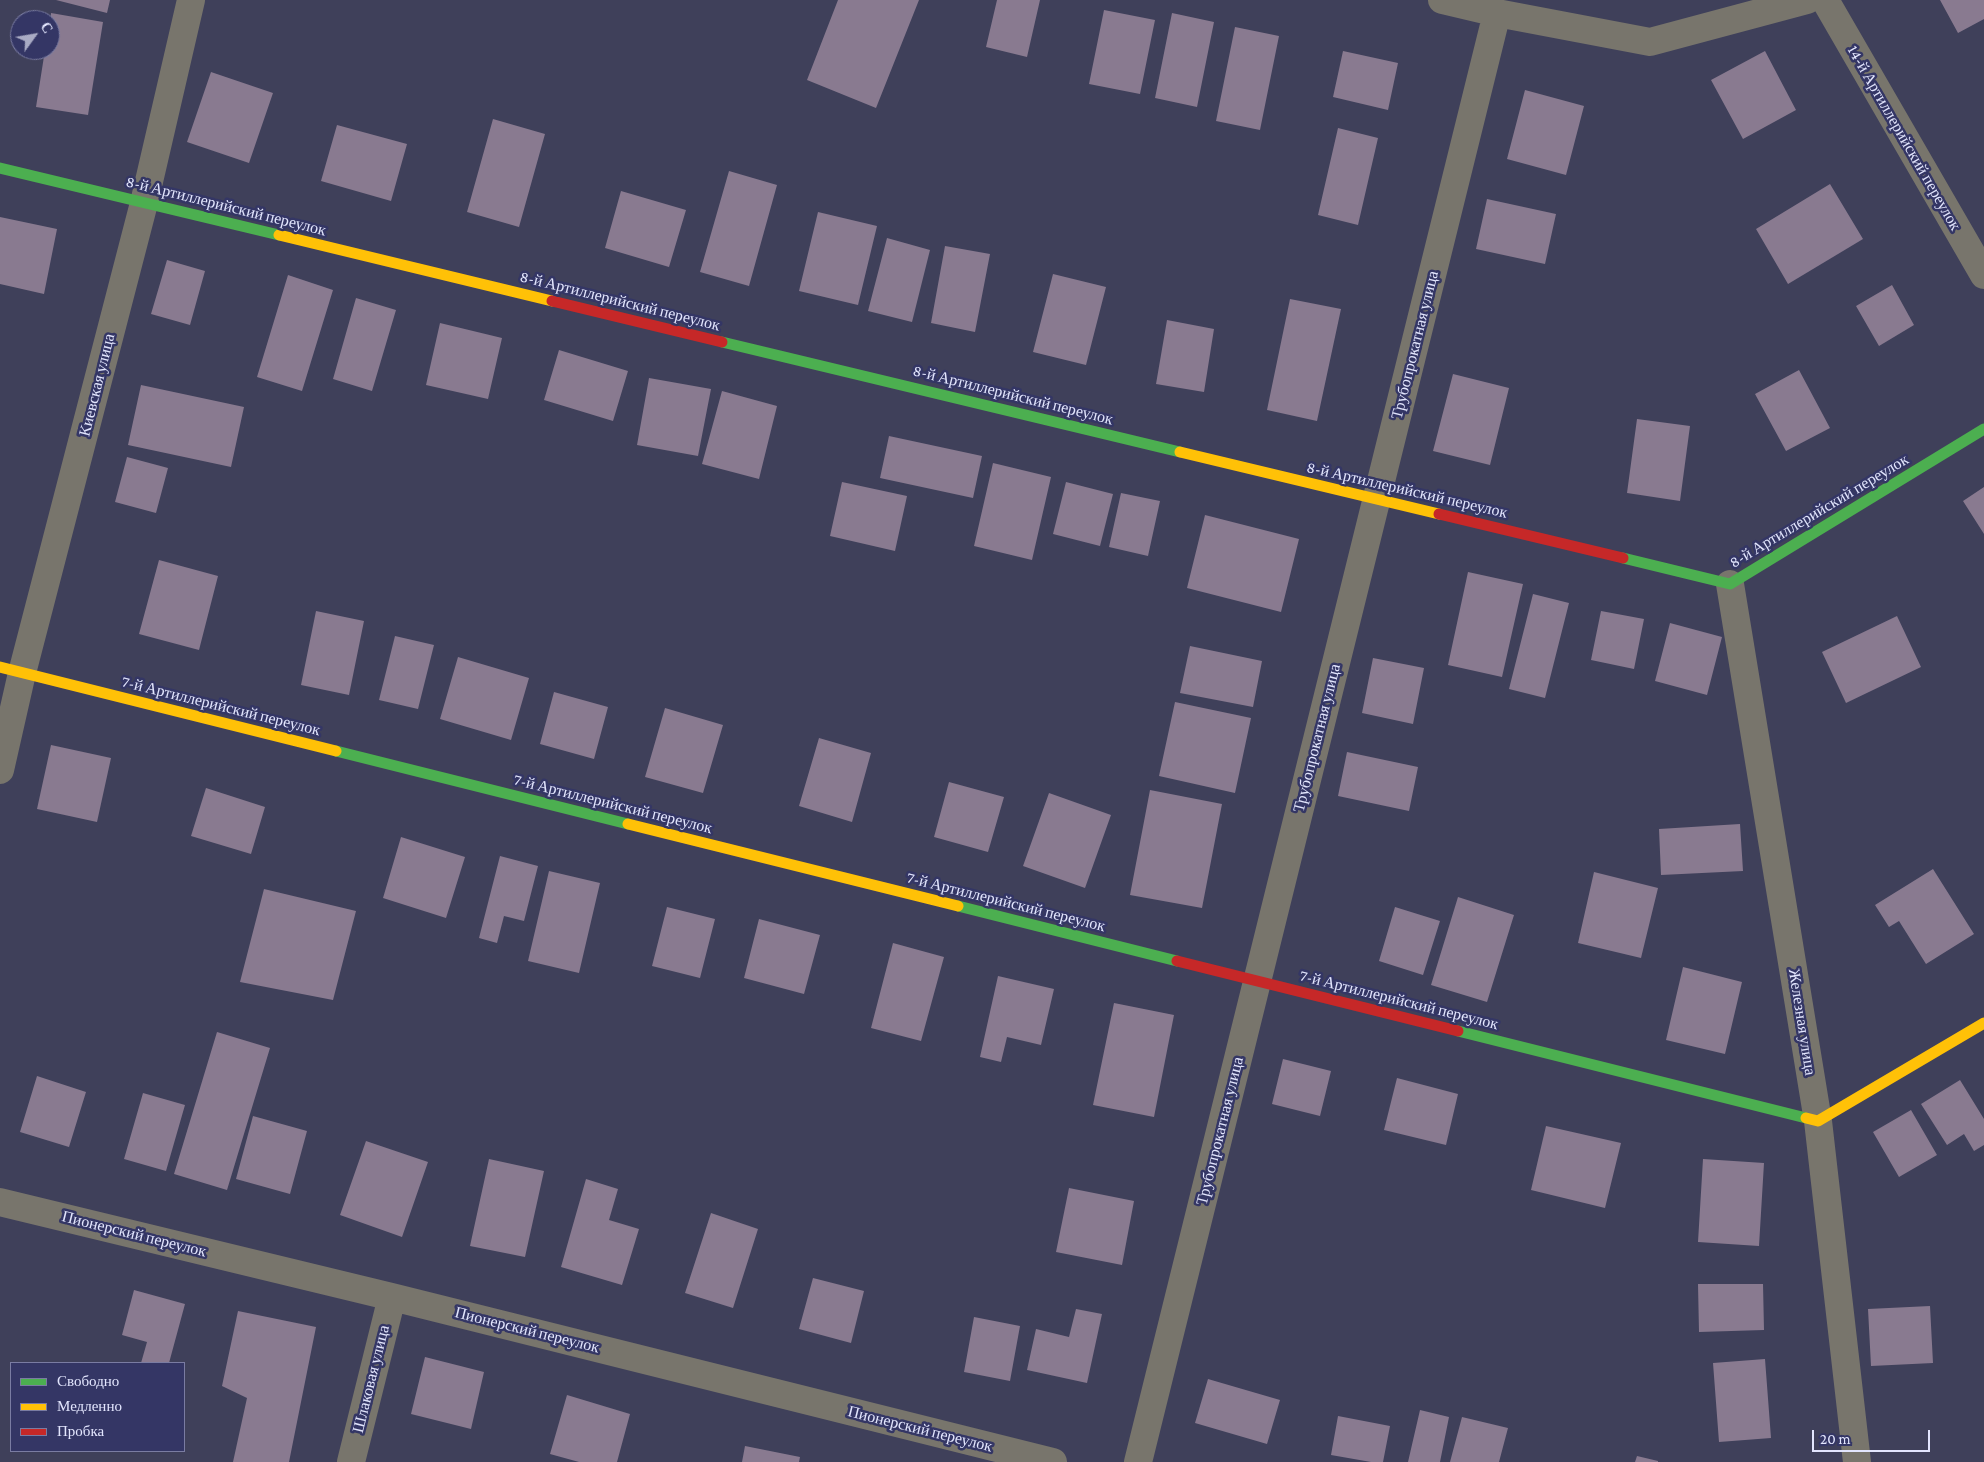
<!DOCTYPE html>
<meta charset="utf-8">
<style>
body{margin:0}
#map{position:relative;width:1984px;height:1462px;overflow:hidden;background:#3f405a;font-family:"Crimson Pro",serif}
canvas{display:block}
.legend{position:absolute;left:10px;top:1362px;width:175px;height:90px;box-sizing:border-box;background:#343665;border:1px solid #7a7ca2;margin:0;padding:6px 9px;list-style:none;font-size:15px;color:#e2e5fd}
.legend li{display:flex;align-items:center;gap:10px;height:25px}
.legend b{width:25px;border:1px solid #7a7ca2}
.north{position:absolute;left:10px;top:10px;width:50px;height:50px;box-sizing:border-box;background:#343665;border:1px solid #7a7ca2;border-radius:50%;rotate:58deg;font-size:14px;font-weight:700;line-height:20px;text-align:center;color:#e2e5fd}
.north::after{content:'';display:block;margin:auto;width:18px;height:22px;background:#a9abc4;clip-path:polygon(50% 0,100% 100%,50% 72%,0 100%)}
.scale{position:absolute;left:1812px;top:1430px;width:118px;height:22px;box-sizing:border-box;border:2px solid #e2e5fd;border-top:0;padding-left:6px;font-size:15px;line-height:18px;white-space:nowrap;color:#e2e5fd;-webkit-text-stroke:4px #343665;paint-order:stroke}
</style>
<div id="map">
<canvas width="1984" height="1462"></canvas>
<ul class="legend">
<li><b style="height:6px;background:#4caf50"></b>Свободно</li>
<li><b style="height:6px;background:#ffc107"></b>Медленно</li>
<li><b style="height:6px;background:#c62828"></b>Пробка</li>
</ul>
<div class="north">С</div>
<div class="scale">20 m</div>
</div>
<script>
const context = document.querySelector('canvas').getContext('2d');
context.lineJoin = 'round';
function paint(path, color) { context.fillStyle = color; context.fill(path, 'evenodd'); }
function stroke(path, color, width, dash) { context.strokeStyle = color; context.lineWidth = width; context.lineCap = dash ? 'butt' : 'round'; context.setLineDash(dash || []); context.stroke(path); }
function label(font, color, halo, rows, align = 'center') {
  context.font = font + ' "Crimson Pro",serif'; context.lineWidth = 5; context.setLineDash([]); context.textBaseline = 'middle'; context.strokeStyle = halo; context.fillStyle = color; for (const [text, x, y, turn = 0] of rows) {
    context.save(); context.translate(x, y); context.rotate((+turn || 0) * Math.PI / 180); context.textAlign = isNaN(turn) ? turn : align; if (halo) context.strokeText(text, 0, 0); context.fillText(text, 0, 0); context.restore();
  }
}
paint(new Path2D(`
 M56,0H110L107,13Z
 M838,0H919L876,108L807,80Z
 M997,0H1040L1027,57L986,47Z
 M1940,0H1984V19L1958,33Z
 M1104,10L1155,20L1140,94L1089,84Z
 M51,13L103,22L88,115L36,107L45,50H50Z
 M1172,13L1214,22L1197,107L1155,98Z
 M1235,27L1279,36L1260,130L1216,121Z
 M1343,51L1398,63L1388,110L1333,97Z
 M1765,51L1796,110L1743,139L1711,80Z
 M211,72L273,93L249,163L187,142Z
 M1525,90L1584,106L1566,175L1507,159Z
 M493,119L545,134L519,227L467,212Z
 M337,125L407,144L391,201L321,181Z
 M1338,128L1378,138L1358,225L1318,215Z
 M729,171L777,185L749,286L700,272Z
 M1830,184L1863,239L1788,284L1756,229Z
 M621,191L686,210L669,267L605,248Z
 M1487,199L1556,214L1545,264L1476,249Z
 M818,212L877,226L858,305L799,291Z
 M0,217L57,229L44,294L0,284Z
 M887,238L930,250L912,322L868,311Z
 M945,246L990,254L975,332L931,323Z
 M167,260L205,271L190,325L151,314Z
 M1053,274L1106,287L1086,365L1033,352Z
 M288,275L333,290L302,391L257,377Z
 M1892,285L1914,325L1879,346L1856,306Z
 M356,298L396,310L372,391L333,379Z
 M1290,299L1341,309L1317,421L1267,410Z
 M1167,320L1214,329L1204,392L1156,384Z
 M440,323L502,338L488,399L426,385Z
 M559,350L628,371L613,421L544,400Z
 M1799,370L1830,428L1786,451L1755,394Z
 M1453,374L1509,388L1490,465L1433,451Z
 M649,378L711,389L698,456L637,445Z
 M141,385L244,407L231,467L128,445Z
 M722,391L777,406L759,479L702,464Z
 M1637,419L1690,426L1680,501L1627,493Z
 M889,436L982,456L973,498L880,478Z
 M127,457L168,468L156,513L115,502Z
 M993,463L1051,477L1032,560L974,546Z
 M842,482L907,496L895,551L830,536Z
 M1066,482L1113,494L1100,546L1053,534Z
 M1984,487V534L1963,501Z
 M1121,493L1160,501L1148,556L1109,547Z
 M1205,515L1299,539L1281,612L1187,588Z
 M159,560L218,576L199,650L139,634Z
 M1468,572L1523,584L1502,677L1448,665Z
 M1533,594L1569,603L1545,698L1509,689Z
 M316,611L364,621L349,695L301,685Z
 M1601,611L1644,619L1634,669L1591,660Z
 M1897,616L1921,667L1846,703L1822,652Z
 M1670,623L1722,637L1707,695L1655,681Z
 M395,636L434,645L418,709L379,700Z
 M1190,646L1262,661L1253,707L1180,693Z
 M458,657L529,678L511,740L440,719Z
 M1373,658L1424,668L1413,724L1362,713Z
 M554,692L608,707L594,759L540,744Z
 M1175,702L1251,718L1235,793L1159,776Z
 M665,708L723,725L703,793L645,777Z
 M819,738L871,753L852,822L799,806Z
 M51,745L111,758L97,822L37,809Z
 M1347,752L1418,767L1409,811L1338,796Z
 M949,782L1004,797L988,852L934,837Z
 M206,788L265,807L251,854L191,836Z
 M1150,790L1222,804L1202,908L1130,895Z
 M1049,793L1111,815L1085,888L1023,866Z
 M1740,824L1743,871L1661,875L1659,829Z
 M401,837L465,857L446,918L383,898Z
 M500,856L538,866L524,921L504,916L497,943L479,938Z
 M1933,869L1974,934L1926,964L1899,921L1889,927L1875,905Z
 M549,871L600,883L579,973L528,961Z
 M1594,872L1658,888L1641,958L1578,943Z
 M264,889L356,911L333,1000L240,982Z
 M1458,897L1514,915L1487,1002L1431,985Z
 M667,907L715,919L700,978L652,966Z
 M1395,907L1440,921L1423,975L1379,961Z
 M759,919L820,935L804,994L744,978Z
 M893,943L944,957L921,1041L871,1028Z
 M1683,967L1742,982L1725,1054L1666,1040Z
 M998,976L1054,989L1041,1045L1007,1037L1001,1062L980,1057Z
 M1114,1003L1174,1015L1154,1117L1093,1105Z
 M217,1032L270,1048L227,1190L174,1174Z
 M1283,1059L1331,1071L1320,1116L1272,1104Z
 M37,1076L86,1092L69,1147L20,1132Z
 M1397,1078L1458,1094L1446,1145L1384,1130Z
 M1960,1080L1984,1119V1145L1974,1151L1964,1134L1947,1145L1921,1104Z
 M143,1093L185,1105L166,1171L124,1159Z
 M1911,1110L1937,1155L1899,1177L1873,1132Z
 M253,1116L307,1131L290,1194L236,1179Z
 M1546,1126L1621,1143L1605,1208L1531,1190Z
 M366,1141L428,1162L402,1237L340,1215Z
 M489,1159L544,1171L525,1257L470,1246Z
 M1703,1159L1764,1163L1759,1246L1698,1242Z
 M586,1179L618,1189L609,1220L639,1229L622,1285L561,1267Z
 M1069,1188L1134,1201L1122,1265L1056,1252Z
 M711,1213L758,1229L733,1308L685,1293Z
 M813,1278L864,1291L851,1343L799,1329Z
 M1698,1284H1763L1764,1330L1699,1332Z
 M134,1290L185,1304L169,1363H141L147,1342L122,1335Z
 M1930,1306L1933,1363L1871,1366L1868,1309Z
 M1076,1309L1102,1314L1087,1383L1027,1370L1036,1329L1069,1337Z
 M238,1311L316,1327L289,1462H233L247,1398L222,1386Z
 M974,1317L1020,1326L1010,1381L964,1372Z
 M425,1357L484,1372L471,1429L411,1414Z
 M1765,1359L1771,1438L1719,1442L1713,1363Z
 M1208,1379L1280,1400L1267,1444L1195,1423Z
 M567,1395L630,1414L617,1462H579L550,1454Z
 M1420,1410L1449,1417L1440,1462H1408Z
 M1338,1416L1390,1426L1383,1462H1371L1331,1455Z
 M1462,1417L1508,1428L1499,1462H1450Z
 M745,1446L800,1457L799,1462H742Z
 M1637,1456L1658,1461V1462H1635Z`), '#897a90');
stroke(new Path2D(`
 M1442,0L1497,13L1650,42L1807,0
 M1825,0L1984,275
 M1730,584L1818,1121L1857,1462
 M0,770L22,673L144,203L191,0
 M0,1202L392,1297L1053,1462
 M351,1462L392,1297
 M1138,1462L1497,13`), '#78756c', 28);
stroke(new Path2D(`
 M0,168L279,235
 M722,342L1180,452
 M1623,558L1730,584L1984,429
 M336,751L628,824
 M958,906L1177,961
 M1458,1031L1806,1118`), '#4caf50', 11);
stroke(new Path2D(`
 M279,235L552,301
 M1180,452L1439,514
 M0,667L336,751
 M628,824L958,906
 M1806,1118L1818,1121L1984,1023`), '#ffc107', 11);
stroke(new Path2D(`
 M552,301L722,342
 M1439,514L1623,558
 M1177,961L1458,1031`), '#c62828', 11);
label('16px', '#e2e5fd', '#343665', [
 ["14-й Артиллерийский переулок",1904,138,60],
 ["8-й Артиллерийский переулок",226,206,14],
 ["8-й Артиллерийский переулок",620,301,14],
 ["Трубопрокатная улица",1415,345,-76],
 ["Киевская улица",97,385,-76],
 ["8-й Артиллерийский переулок",1013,395,14],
 ["8-й Артиллерийский переулок",1407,490,13],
 ["8-й Артиллерийский переулок",1819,511,-31],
 ["7-й Артиллерийский переулок",221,706,14],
 ["Трубопрокатная улица",1317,738,-76],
 ["7-й Артиллерийский переулок",613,804,14],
 ["7-й Артиллерийский переулок",1006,902,14],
 ["7-й Артиллерийский переулок",1399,1000,14],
 ["Железная улица",1802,1022,81],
 ["Трубопрокатная улица",1220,1131,-76],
 ["Пионерский переулок",134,1234,14],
 ["Пионерский переулок",527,1330,14],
 ["Шлаковая улица",371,1379,-76],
 ["Пионерский переулок",920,1429,14]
]);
</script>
